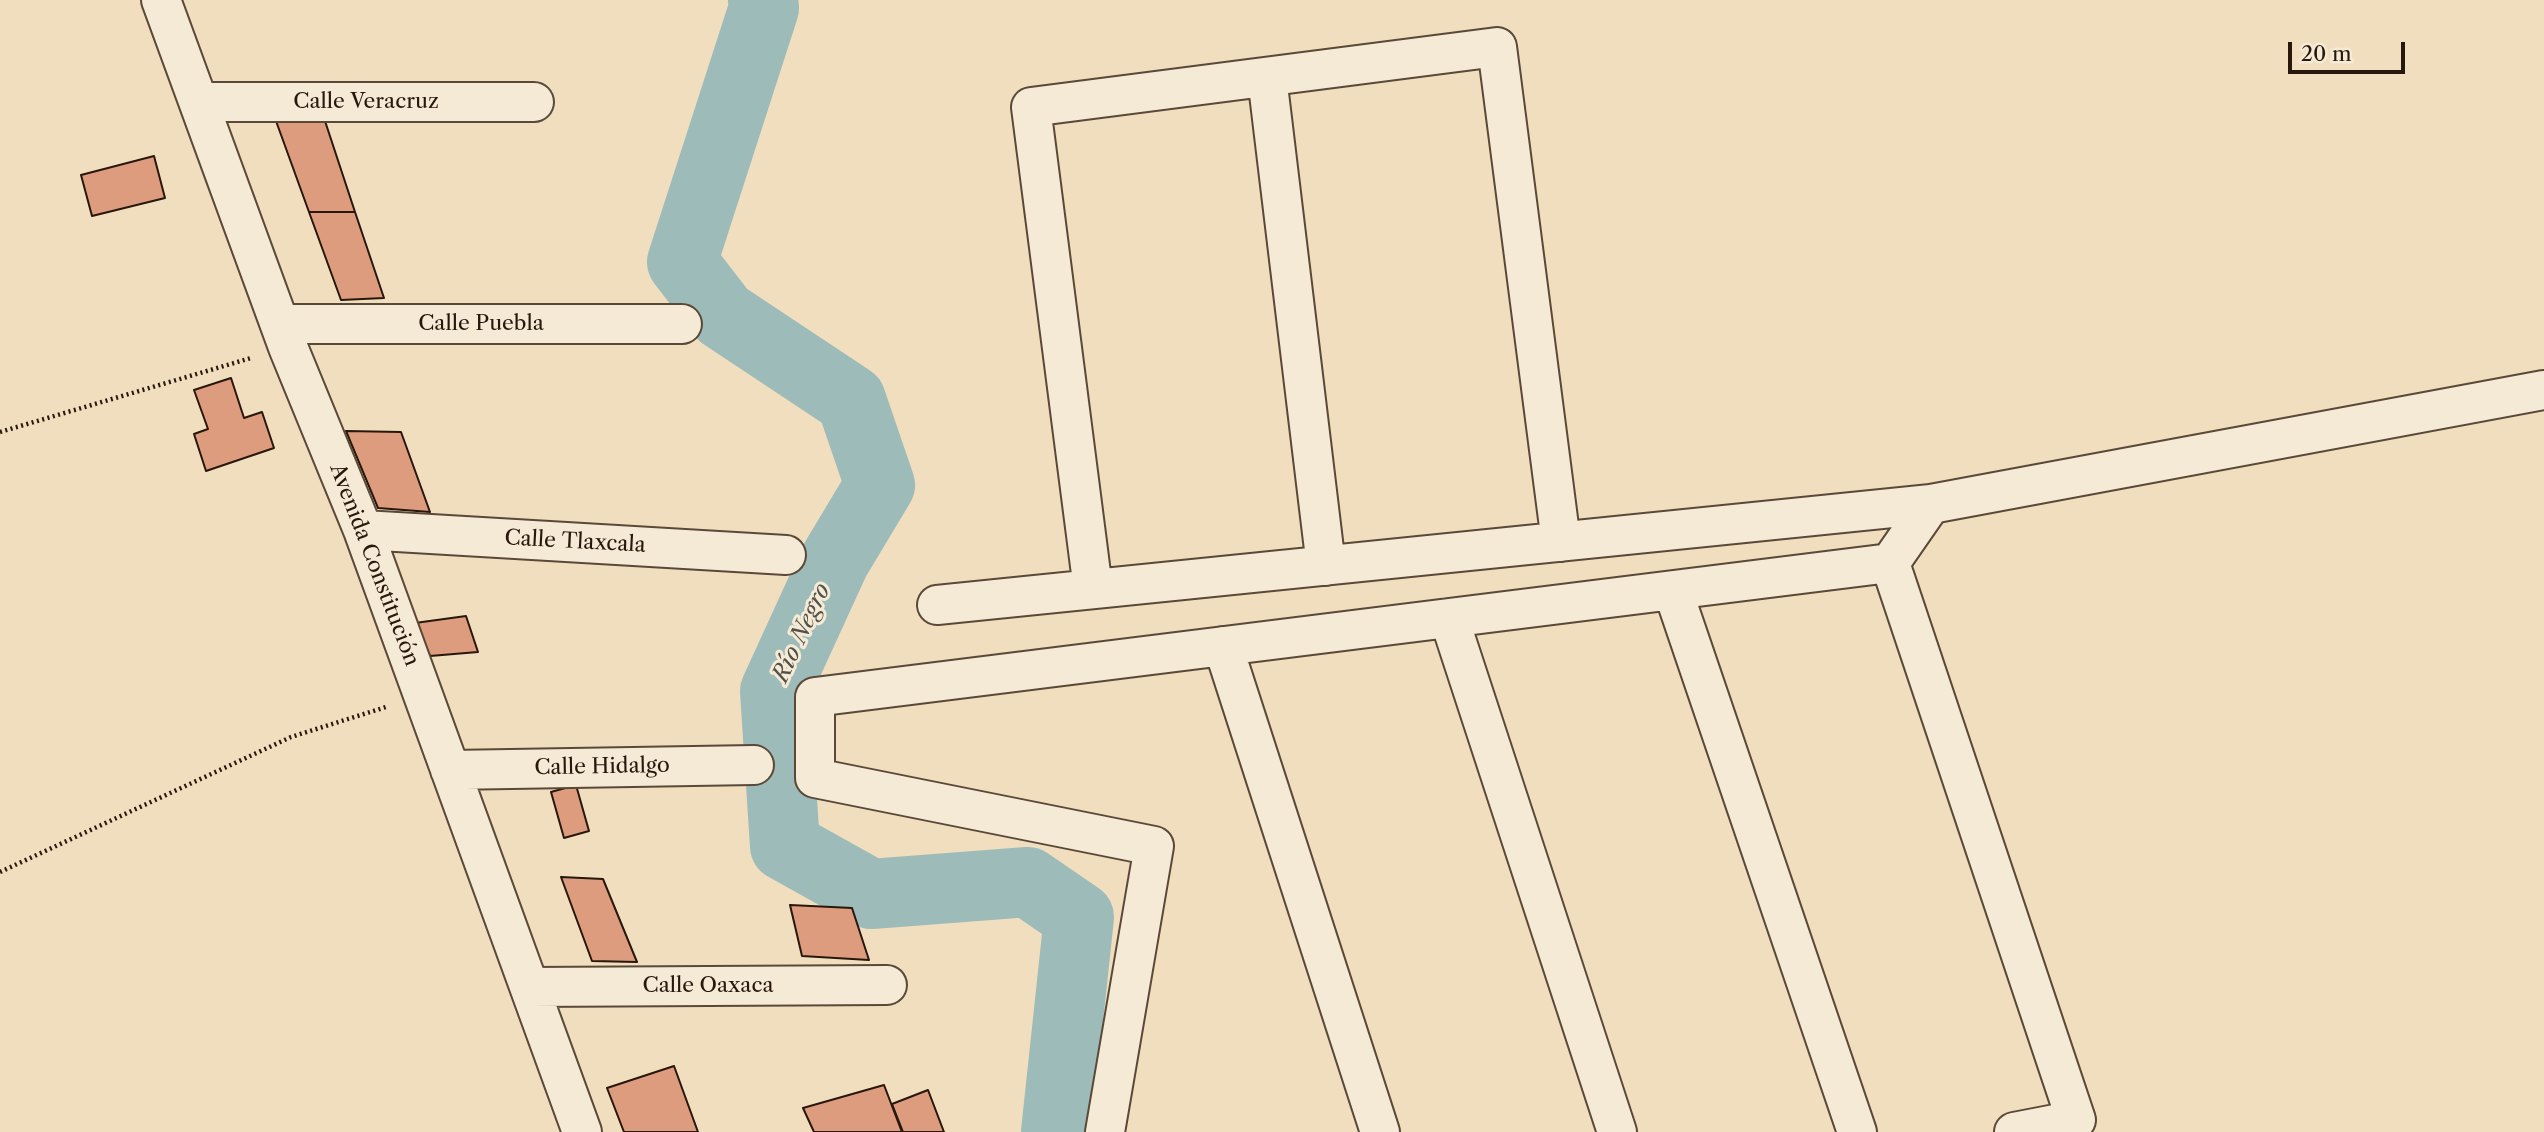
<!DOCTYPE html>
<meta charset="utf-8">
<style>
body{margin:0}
#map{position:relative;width:2544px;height:1132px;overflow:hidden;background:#f0debe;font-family:"Libre Caslon Text",serif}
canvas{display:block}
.scale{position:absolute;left:2288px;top:42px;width:117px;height:32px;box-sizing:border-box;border:4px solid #28170c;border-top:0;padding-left:9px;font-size:21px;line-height:24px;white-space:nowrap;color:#28170c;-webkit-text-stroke:5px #f5ead5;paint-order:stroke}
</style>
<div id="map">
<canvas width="2544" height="1132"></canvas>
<div class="scale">20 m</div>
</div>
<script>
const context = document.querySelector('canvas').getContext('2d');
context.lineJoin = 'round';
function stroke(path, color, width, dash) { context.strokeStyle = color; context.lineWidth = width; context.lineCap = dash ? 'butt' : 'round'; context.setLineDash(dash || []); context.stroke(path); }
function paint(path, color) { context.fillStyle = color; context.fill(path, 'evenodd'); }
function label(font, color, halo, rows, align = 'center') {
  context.font = font + ' "Libre Caslon Text",serif'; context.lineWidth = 6; context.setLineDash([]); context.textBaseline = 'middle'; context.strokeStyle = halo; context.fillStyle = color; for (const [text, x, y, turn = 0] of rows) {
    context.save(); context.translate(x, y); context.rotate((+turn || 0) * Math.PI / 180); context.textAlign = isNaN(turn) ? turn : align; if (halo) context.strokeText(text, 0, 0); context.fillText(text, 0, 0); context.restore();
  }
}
stroke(new Path2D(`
 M763,0L764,8L682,262L723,315L851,400L880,485L835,560L775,691L785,846L871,894L1028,882L1079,917L1056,1132`), '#9cbbb9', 70);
const building = new Path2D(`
 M276,121H325L355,212H309Z
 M154,156L165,198L92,216L81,175Z
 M309,212H355L384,298L341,300Z
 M231,378L244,418L262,412L274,448L206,471L194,434L208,429L194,390Z
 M346,431L401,432L430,512L378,508Z
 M466,616L478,652L430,656L415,623Z
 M576,785L589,831L564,838L551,792Z
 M561,877L603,879L637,962L592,961Z
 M790,905L852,908L869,960L802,956Z
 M674,1066L698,1132H624L607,1088Z
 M884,1085L902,1132H814L803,1108Z
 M928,1090L944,1132H903L892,1104Z`);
paint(building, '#de9c7e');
stroke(building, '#28170c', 2);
const minor = new Path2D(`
 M161,0L288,347L363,530L582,1132
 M1267,77L1326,566
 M199,102H534
 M280,324H682
 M363,530L786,555
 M1890,563L2076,1120L2014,1132
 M1093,589L1031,107L1497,47L1561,542
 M1673,591L1857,1132
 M937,605L1931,504L2544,390
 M1449,618L1617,1132
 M1223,646L1380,1132
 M450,770L754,765
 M530,987L887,985
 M1105,1132L1154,846L815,778V697L1890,563L1931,504`);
stroke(minor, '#5a4938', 42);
stroke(new Path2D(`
 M0,432L251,358
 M0,872L291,737L386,707`), '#28170c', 4.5, [2, 3.5]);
stroke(minor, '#f5ead5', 38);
label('21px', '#28170c', '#f5ead5', [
 ["Calle Veracruz",366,102],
 ["Calle Puebla",481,324],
 ["Calle Tlaxcala",575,542,3],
 ["Avenida Constitución",374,565,69],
 ["Calle Hidalgo",602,767,-1],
 ["Calle Oaxaca",708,986]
]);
label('italic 23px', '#515049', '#f5ead5', [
 ["Río Negro",802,633,-65]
]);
</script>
